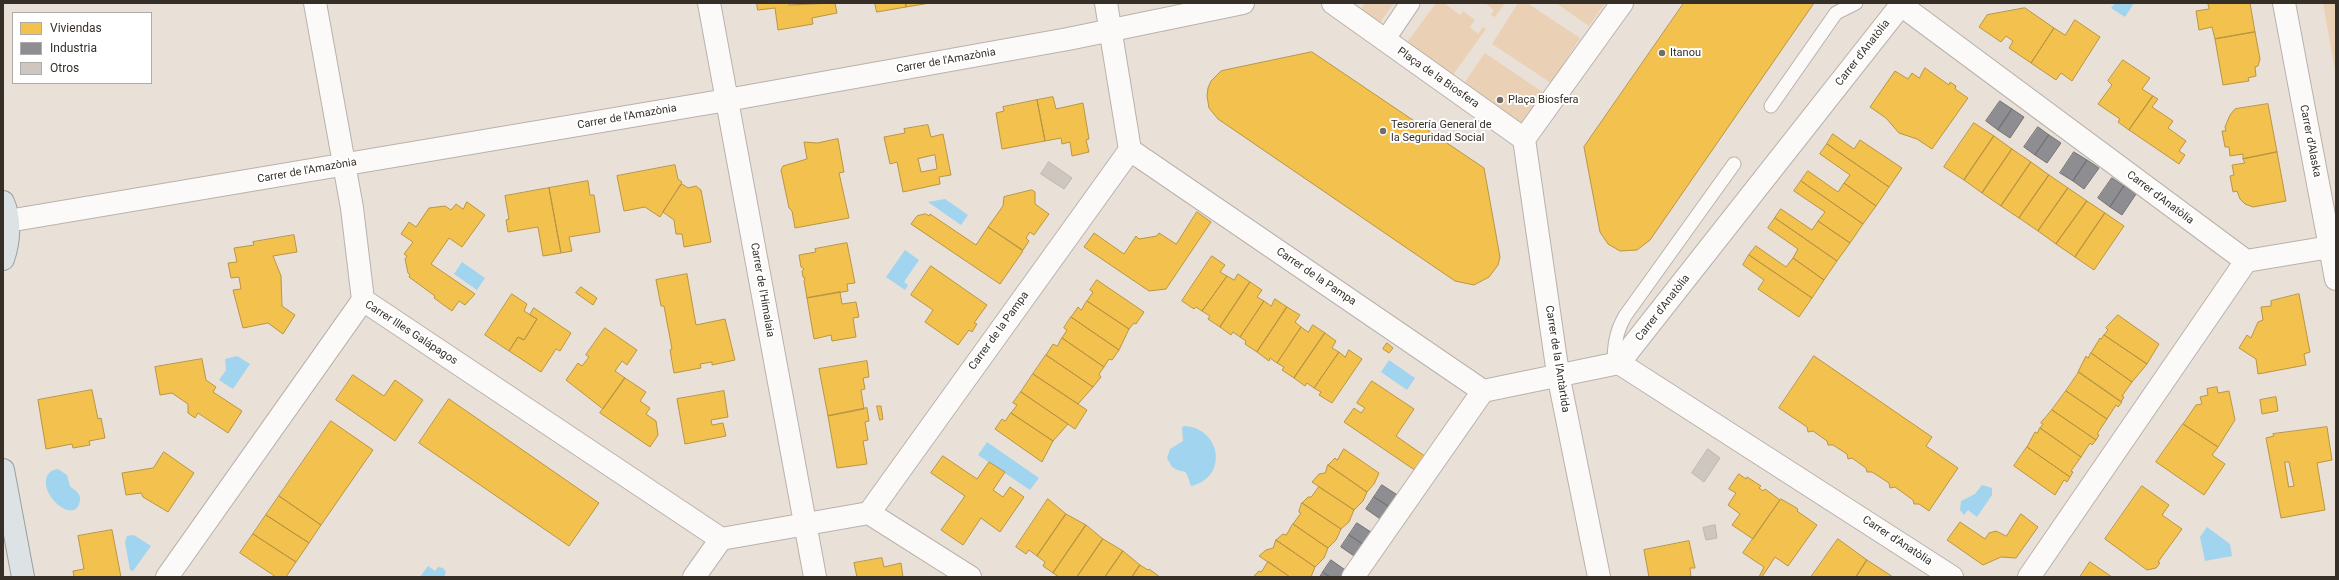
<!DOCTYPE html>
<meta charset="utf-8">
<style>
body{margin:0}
#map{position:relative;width:2339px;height:580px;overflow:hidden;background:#e9e0d7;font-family:Roboto,sans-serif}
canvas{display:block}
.frame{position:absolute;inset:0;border:4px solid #352f28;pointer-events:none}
.legend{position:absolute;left:12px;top:12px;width:140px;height:72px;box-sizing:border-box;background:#fff;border:1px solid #aeaca9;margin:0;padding:5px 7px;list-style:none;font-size:12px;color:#352f28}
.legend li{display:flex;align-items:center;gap:8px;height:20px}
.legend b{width:20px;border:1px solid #aeaca9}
</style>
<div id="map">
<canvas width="2339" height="580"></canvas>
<div class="frame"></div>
<ul class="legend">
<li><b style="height:11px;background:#f2c14e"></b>Viviendas</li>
<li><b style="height:11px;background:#8d8d92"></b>Industria</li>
<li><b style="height:11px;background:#cec7c0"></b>Otros</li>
</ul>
</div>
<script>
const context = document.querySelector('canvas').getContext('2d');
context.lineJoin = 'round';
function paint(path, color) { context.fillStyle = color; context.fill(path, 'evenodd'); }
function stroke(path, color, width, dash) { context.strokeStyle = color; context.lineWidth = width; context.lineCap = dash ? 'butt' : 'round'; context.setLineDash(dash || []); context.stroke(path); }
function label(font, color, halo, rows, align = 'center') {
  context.font = font + ' Roboto,sans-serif'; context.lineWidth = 4; context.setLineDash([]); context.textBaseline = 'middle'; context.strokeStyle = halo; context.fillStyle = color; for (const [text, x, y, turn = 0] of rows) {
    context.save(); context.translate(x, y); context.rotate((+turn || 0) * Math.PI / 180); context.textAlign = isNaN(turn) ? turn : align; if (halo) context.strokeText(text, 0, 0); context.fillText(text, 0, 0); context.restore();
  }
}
paint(new Path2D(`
 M1365,3H1394L1377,27L1358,13Z
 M1436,3H1444L1460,15L1463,11L1475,20L1470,27L1478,34L1483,27L1486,29L1450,79L1405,45Z
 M1485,3H1505L1495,17L1491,15L1494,10Z
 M1518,3H1527L1580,38L1551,83L1492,44Z
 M1556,3H1605L1589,26Z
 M2323,3H2336V77Z
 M1485,53L1544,93L1521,127L1462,86Z`), '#ead1b5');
paint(new Path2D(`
 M2115,3H2134L2125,17L2111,8Z
 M945,199L968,215L961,225L928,202Z
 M905,250L919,260L904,282L908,285L905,290L886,277Z
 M462,262L485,278L477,290L454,274Z
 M237,356L250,364L233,389L219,380L226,370L225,359Z
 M1389,360L1415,378L1407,390L1381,372Z
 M1185,426C1222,429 1228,478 1191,486C1184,464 1188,477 1172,467L1167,458L1170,449L1183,441L1182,427Z
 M987,442L1039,478L1030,490L978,455Z
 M58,469L67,475L70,486C72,489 75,489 77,492C79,494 81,498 80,500C77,525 44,500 46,481C46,474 51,470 58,469Z
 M1982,485L1992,488V495L1977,517L1968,510L1964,515L1960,510L1961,501L1975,494Z
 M2207,527L2230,544L2232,556L2205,561L2200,537Z
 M134,535L151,546L133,571L130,570L125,542L127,536Z
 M428,566L435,571L438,567L443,568L446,572L444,577H420Z`), '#a1d4ef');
const homes = new Path2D(`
 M757,3H788L789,5L835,3L837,13L812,18L813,24L778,30L775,8L758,10Z
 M875,3H906V7L877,12Z
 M906,3H930L906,7Z
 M1684,3H1814L1650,240L1637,250L1620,251L1608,244L1600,232L1584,147Z
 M2208,3H2250L2255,32L2215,39L2212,27L2199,30L2196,11L2209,9Z
 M2025,8L2054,28L2031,63L2009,48L2013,41L2006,36L2001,42L1979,27L1987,15Z
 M2075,20L2100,37L2072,81L2061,73L2056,80L2031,63L2054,28L2065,35Z
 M2255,32L2260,59L2258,66L2255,67L2256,76L2248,78L2249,81L2223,85L2215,39Z
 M1312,52L1484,168L1500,257L1498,265L1489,277L1474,285L1455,281L1218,119L1209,108L1207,96L1208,88L1211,81L1221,71Z
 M2123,60L2150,78L2142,89L2153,96L2129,130L2118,122L2120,119L2098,104L2112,85L2108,81Z
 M1925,68L1949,85L1950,82L1956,86L1955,89L1968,98L1932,149L1917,139L1899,133L1886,118L1870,107L1895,71L1908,79L1912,73L1919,78Z
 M2153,96L2158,99L2152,107L2173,121L2168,128L2186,141L2179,151L2185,155L2179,164L2129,130Z
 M1053,97L1056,109L1083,103L1089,139L1086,140L1089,152L1072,156L1070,142L1062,144L1061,138L1045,141L1037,100Z
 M1037,100L1045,141L1002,149L996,113L1004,111L1003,107Z
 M2268,104L2277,152L2243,159V154L2230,156L2229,147H2225L2222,131H2226L2225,127L2230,115L2235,109Z
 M1974,123L1994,136L1964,180L1944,167Z
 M928,125L931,137L943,134L951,175L939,177L940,184L903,192L897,162L890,164L884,137L905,133L904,129ZM935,155L937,169L921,172L918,159Z
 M1833,134L1854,149L1860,140L1902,168L1889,187L1827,144Z
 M1994,136L2012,149L1982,193L1964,180Z
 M838,139L844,172L839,173L849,218L795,228L792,211L789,208L781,170L783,166L807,159L804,142L817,143Z
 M1827,144L1889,187L1876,206L1844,183L1850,175L1820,154Z
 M2012,149L2031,162L2001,206L1982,193Z
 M2277,152L2286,201L2253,207L2245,204L2240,199L2237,191L2233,192L2230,176L2234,175L2232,165L2245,163L2243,159Z
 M2031,162L2049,175L2019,218L2001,206Z
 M675,165L678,179L682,182L660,217L645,207L624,211L617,176Z
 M1808,171L1838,192L1844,183L1876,206L1863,224L1801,181Z
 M2049,175L2068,188L2038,231L2019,218Z
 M588,181L590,195H594L600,232L569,237L572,251L561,253L549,188Z
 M1801,181L1863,224L1850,243L1818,221L1825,212L1794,191Z
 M682,184L688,188L696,186L701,190L711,242L684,247L682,234H676L674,220L663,212Z
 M549,188L561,253L543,256L538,227L508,232L506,220L509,219L505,196Z
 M2068,188L2087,201L2056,244L2038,231Z
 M1032,190L1035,192V204L1049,214L1034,235L1030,232L1026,238L1029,241L1023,250L988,227L1003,206L1004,197Z
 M2087,201L2105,213L2075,257L2056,244Z
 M467,202L485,215L462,247L449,238L431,264L475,294L465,305L459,301L452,311L434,298L435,296L409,277L410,275L408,273L405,259L407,256L404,254L413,242L401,234L409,222L416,227L429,208L445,206L451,210L456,204L463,209Z
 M1781,209L1812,230L1818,221L1850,243L1837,261L1775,218Z
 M1197,212L1211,222L1166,289L1149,291L1084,247L1094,233L1124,254L1136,236L1139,239L1157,236L1159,233L1176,244Z
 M2105,213L2124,226L2094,270L2075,257Z
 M926,214L929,216L930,214L976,245L988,227L1023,251L1000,284L911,224L917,216Z
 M1775,218L1837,261L1824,280L1793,258L1798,249L1768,228Z
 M294,235L297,252L273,256L281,276L282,306L295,315L283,334L268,323L243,328L233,290L241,289L239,277L231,278L228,263L237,262L234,248L254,245L253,242Z
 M847,243L855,283L847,284L848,291L807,298L804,281L805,278L803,277L802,271L804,269L801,267L799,255L816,252L815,249Z
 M1756,246L1786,267L1793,258L1824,280L1812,298L1749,255Z
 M1749,255L1812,298L1799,317L1758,289L1764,280L1743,265Z
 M1212,256L1225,265L1220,272L1227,276L1202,311L1196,307L1194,309L1182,301Z
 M931,266L987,305L974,323L977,324L972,332L969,330L958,345L925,322L933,310L911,295Z
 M687,274L696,325L725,319L735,360L712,365V362L700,364L701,368L674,373L670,350L672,349L664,306H661L656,280Z
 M1238,274L1250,282L1220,327L1208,319L1210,316L1202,311L1227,276L1234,280Z
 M1097,280L1144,312L1136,324L1134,323L1129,329L1087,301L1093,292L1090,290Z
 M1250,282L1262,290L1257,297L1264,301L1240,337L1233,332L1231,335L1220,327Z
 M581,287L597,298L593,305L576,293Z
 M840,292L842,304L856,302L859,317L853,318L856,337L832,341L831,335L814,339L807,298Z
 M512,294L527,304L524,311L537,319L524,340L518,337L509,351L485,335Z
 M2299,294L2310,352L2304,354L2306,365L2258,374L2256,359L2239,348L2247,335L2251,338L2258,322L2263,320L2261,307L2271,306V301Z
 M1275,299L1287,307L1257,352L1245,344L1246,341L1240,337L1264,301L1271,306Z
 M1087,301L1129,329L1119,350L1071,317L1078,307L1081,310Z
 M1287,307L1300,315L1295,322L1301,327L1277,363L1270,358L1269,361L1257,352Z
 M534,308L571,333L560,351L556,349L541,372L509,351L518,337L524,340L537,319L530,315Z
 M2118,315L2159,344L2147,364L2104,335L2108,330L2106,328Z
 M1071,317L1119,350L1112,360L1109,359L1104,367L1062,338L1067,330L1064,328Z
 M1313,325L1325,333L1294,378L1282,370L1284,367L1277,363L1301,327L1308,332Z
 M605,328L637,350L627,365L622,361L615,371L625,378L603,409L566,380L578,363L582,366L589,357L586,355Z
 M1325,333L1336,341L1332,348L1339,352L1314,388L1307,383L1305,386L1294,378Z
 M2104,335L2147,364L2132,382L2091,353L2100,338L2101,339Z
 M1062,338L1104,367L1099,374L1101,377L1093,387L1046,355L1053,344L1057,346Z
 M1387,343L1393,348L1389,353L1383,349Z
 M1349,350L1362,359L1332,403L1319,395L1321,392L1314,388L1339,352L1345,357Z
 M2091,353L2132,382L2122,396L2124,397L2121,402L2078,372L2086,356L2088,358Z
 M1046,355L1093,387L1078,404L1033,374Z
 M1814,356L1932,437L1926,446L1958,468L1929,511L1919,504H1914L1913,500L1895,487L1890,488L1889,483L1872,472H1867L1866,468L1852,458L1848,459L1847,454L1833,445H1828L1827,441L1813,431L1808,432L1807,427L1779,408Z
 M202,359L206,380L216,387L213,392L242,411L228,433L198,413L195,418L188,413V404L172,393L160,395L155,367Z
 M867,361L869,377L863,378L865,389L861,390L864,409L828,416L819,369Z
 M2079,372L2122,402L2118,407L2116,405L2107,419L2066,391Z
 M1033,374L1087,410L1075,429L1021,392Z
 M353,375L384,396L395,380L423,400L395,441L336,400Z
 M625,378L646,392L640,401L650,408L646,414L656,421L658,435L650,447L600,413Z
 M1372,381L1414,409L1396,436L1429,459L1419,473L1344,422L1354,408L1361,413L1365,408L1357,403Z
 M2217,387L2218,393L2229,391L2235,420L2218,447L2183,424L2196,405L2202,404L2200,397L2208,395L2207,389Z
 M92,390L98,419L101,418L105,438L89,441L90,445L73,448L72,444L46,449L38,400Z
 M724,391L728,417L711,420L712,425L723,423L726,436L685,444L677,399Z
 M2066,391L2107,419L2097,434L2099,435L2096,440L2052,410Z
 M1021,392L1068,424L1053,441L1011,413L1017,405L1013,403Z
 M2276,397L2278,411L2262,414L2260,400Z
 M449,399L599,503L569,546L419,443Z
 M877,406H881L883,419L880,420Z
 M867,408L869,421L865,422L868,440L863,441L867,464L837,468L828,416Z
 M2052,410L2096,440L2092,445L2090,443L2081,457L2040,428L2043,424L2041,423Z
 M1011,413L1053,441L1042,462L995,429L1002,419L1005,421Z
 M331,421L373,450L321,525L279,496Z
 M2183,424L2218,447L2212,455L2225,464L2204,495L2156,462Z
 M2327,427L2332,460L2317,463L2325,510L2281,518L2266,438L2274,436L2273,434ZM2285,462H2289L2294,486L2289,487Z
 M2040,428L2081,457L2071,471L2073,472L2070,477L2027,447L2035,432L2037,433Z
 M2027,447L2070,477L2067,482L2064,480L2055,495L2014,466Z
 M1344,449L1379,473L1374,484L1367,492L1328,465L1335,458L1337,460Z
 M164,452L194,473L168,512L143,497L141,493L126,495L122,473L153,468Z
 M943,456L977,479L989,462L1005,472L993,490L1003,497L1010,487L1024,497L1000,532L981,518L963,545L941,530L965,496L931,473Z
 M1328,465L1367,492L1363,501L1354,510L1312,482L1319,474L1325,473Z
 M1739,474L1746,479L1747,477L1761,486L1759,488L1763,491L1765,489L1780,500L1753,539L1732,525L1740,514L1728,505L1736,493L1729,489Z
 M2142,486L2169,505L2162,515L2182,529L2158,562L2160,563L2156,568L2147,570L2105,539Z
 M1319,487L1354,510L1349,522L1341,529L1302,503L1308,497H1311Z
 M279,496L321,525L309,543L266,515Z
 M1048,499L1066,514L1037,556L1029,550L1026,554L1016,547Z
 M1781,499L1795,507L1798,509L1797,511L1817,525L1788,566L1775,557L1762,577H1759L1764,567L1743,553Z
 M1302,503L1341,529L1336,540L1328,548L1293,524L1301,513L1299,512Z
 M1066,514L1086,525L1053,573L1043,566L1045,562L1037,556Z
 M2021,514L2038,527L2016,558L2001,557L1983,565L1947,540L1960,522L1985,539L1989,533L1996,531L2006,536Z
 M266,515L309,543L296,562L253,534Z
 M1293,524L1328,548L1324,558L1315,567L1276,540L1283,534L1286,535Z
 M1086,525L1103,539L1077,577H1059L1053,573Z
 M112,530L121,577H74L73,571L84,569L78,536Z
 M253,534L296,562L286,577H276L240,553Z
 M1103,539L1123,551L1105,577H1077Z
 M1838,539L1867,560L1856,577H1811Z
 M1276,540L1315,567L1311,577H1290L1259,556L1266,550L1273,548Z
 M1689,541L1695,568H1690L1691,577H1649L1644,550Z
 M1123,551L1140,565L1132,577H1105Z
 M882,558L884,567L901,563L903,577H857L854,563Z
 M1867,560L1893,577H1856Z
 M1268,562H1269L1290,577H1253L1259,571L1261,572Z
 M2090,562L2112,577H2080Z
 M1140,565L1148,570L1149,569L1160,577H1132Z`);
paint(homes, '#f2c14e');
stroke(homes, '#b99543', 1);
const industry = new Path2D(`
 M2000,101L2012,109L1998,130L1986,121Z
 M2012,109L2024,117L2010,138L1998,130Z
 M2038,127L2049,135L2035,155L2024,147Z
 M2049,135L2061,143L2047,163L2035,155Z
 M2074,152L2087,160L2073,181L2060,173Z
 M2087,160L2099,168L2084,189L2073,181Z
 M2112,178L2124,186L2110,207L2098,198Z
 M2124,186L2136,194L2122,215L2110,207Z
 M1382,485L1402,498L1394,510L1374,497Z
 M1374,497L1394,510L1386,523L1366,509Z
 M1357,523L1377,536L1369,548L1349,535Z
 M1349,535L1369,548L1360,560L1341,547Z
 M1331,560L1351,574L1349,577H1330L1323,572Z
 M1323,572L1330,577H1320Z`);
paint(industry, '#8d8d92');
stroke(industry, '#737172', 1);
const building = new Path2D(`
 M1049,162L1072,178L1064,189L1041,174Z
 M1708,449L1720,458L1704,482L1692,473Z
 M1715,525L1717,538L1706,540L1703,528Z`);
paint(building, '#cec7c0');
stroke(building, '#bdb6af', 1);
const service = new Path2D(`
 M1771,106L1836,13L1856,3
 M1614,364C1614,345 1616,332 1625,316L1734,164`);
const pedestrian = new Path2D(`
 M1385,40L1410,3`);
const minor = new Path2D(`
 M315,3L352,208L363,300
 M709,3L815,577
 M1106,3L1130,150
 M1333,3L1524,139
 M2284,3L2336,279
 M1524,139L1558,374L1599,577
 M1524,139L1622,3
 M8,221L727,100L1068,39L1243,3
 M2246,261L2330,247
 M1619,363L1901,5L2246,261L2029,577
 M1483,391L1619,363L1952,577
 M869,513L1130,150L1483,391L1353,577
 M167,577L363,300L721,539L869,513L970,577
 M694,577L721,539`);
const primary = new Path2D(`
 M3,202C11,220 9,242 3,259
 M3,470L23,577`);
stroke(service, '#b9b2ac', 15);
stroke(pedestrian, '#b9b2ac', 21);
stroke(minor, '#b9b2ac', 24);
stroke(primary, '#98a0a2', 24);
stroke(service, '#fcfaf9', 13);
stroke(pedestrian, '#fcfaf9', 19);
stroke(minor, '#fcfaf9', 22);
stroke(primary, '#dde3e5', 22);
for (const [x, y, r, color] of [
 [1662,53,4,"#746d65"],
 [1500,100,4,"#746d65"],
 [1383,131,4,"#746d65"]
]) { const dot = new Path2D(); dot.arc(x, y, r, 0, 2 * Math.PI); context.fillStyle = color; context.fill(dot); stroke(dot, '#fff', 1.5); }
label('11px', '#352f28', '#fff', [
 ["Itanou",1670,53],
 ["Plaça Biosfera",1508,100],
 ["Tesorería General de",1391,125],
 ["la Seguridad Social",1391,138]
], 'left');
label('11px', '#352f28', '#fff', [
 ["Carrer d'Anatòlia",1863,53,-52],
 ["Carrer de l'Amazònia",946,61,-10],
 ["Plaça de la Biosfera",1438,78,35],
 ["Carrer de l'Amazònia",627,117,-10],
 ["Carrer d'Alaska",2310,141,79],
 ["Carrer de l'Amazònia",307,171,-10],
 ["Carrer d'Anatòlia",2160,198,37],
 ["Carrer de la Pampa",1316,277,34],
 ["Carrer de l'Himalaia",762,290,80],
 ["Carrer d'Anatòlia",1663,308,-52],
 ["Carrer de la Pampa",999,331,-54],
 ["Carrer Illes Galápagos",411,333,33],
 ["Carrer de la l'Antàrtida",1557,359,81],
 ["Carrer d'Anatòlia",1897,541,33]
]);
</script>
